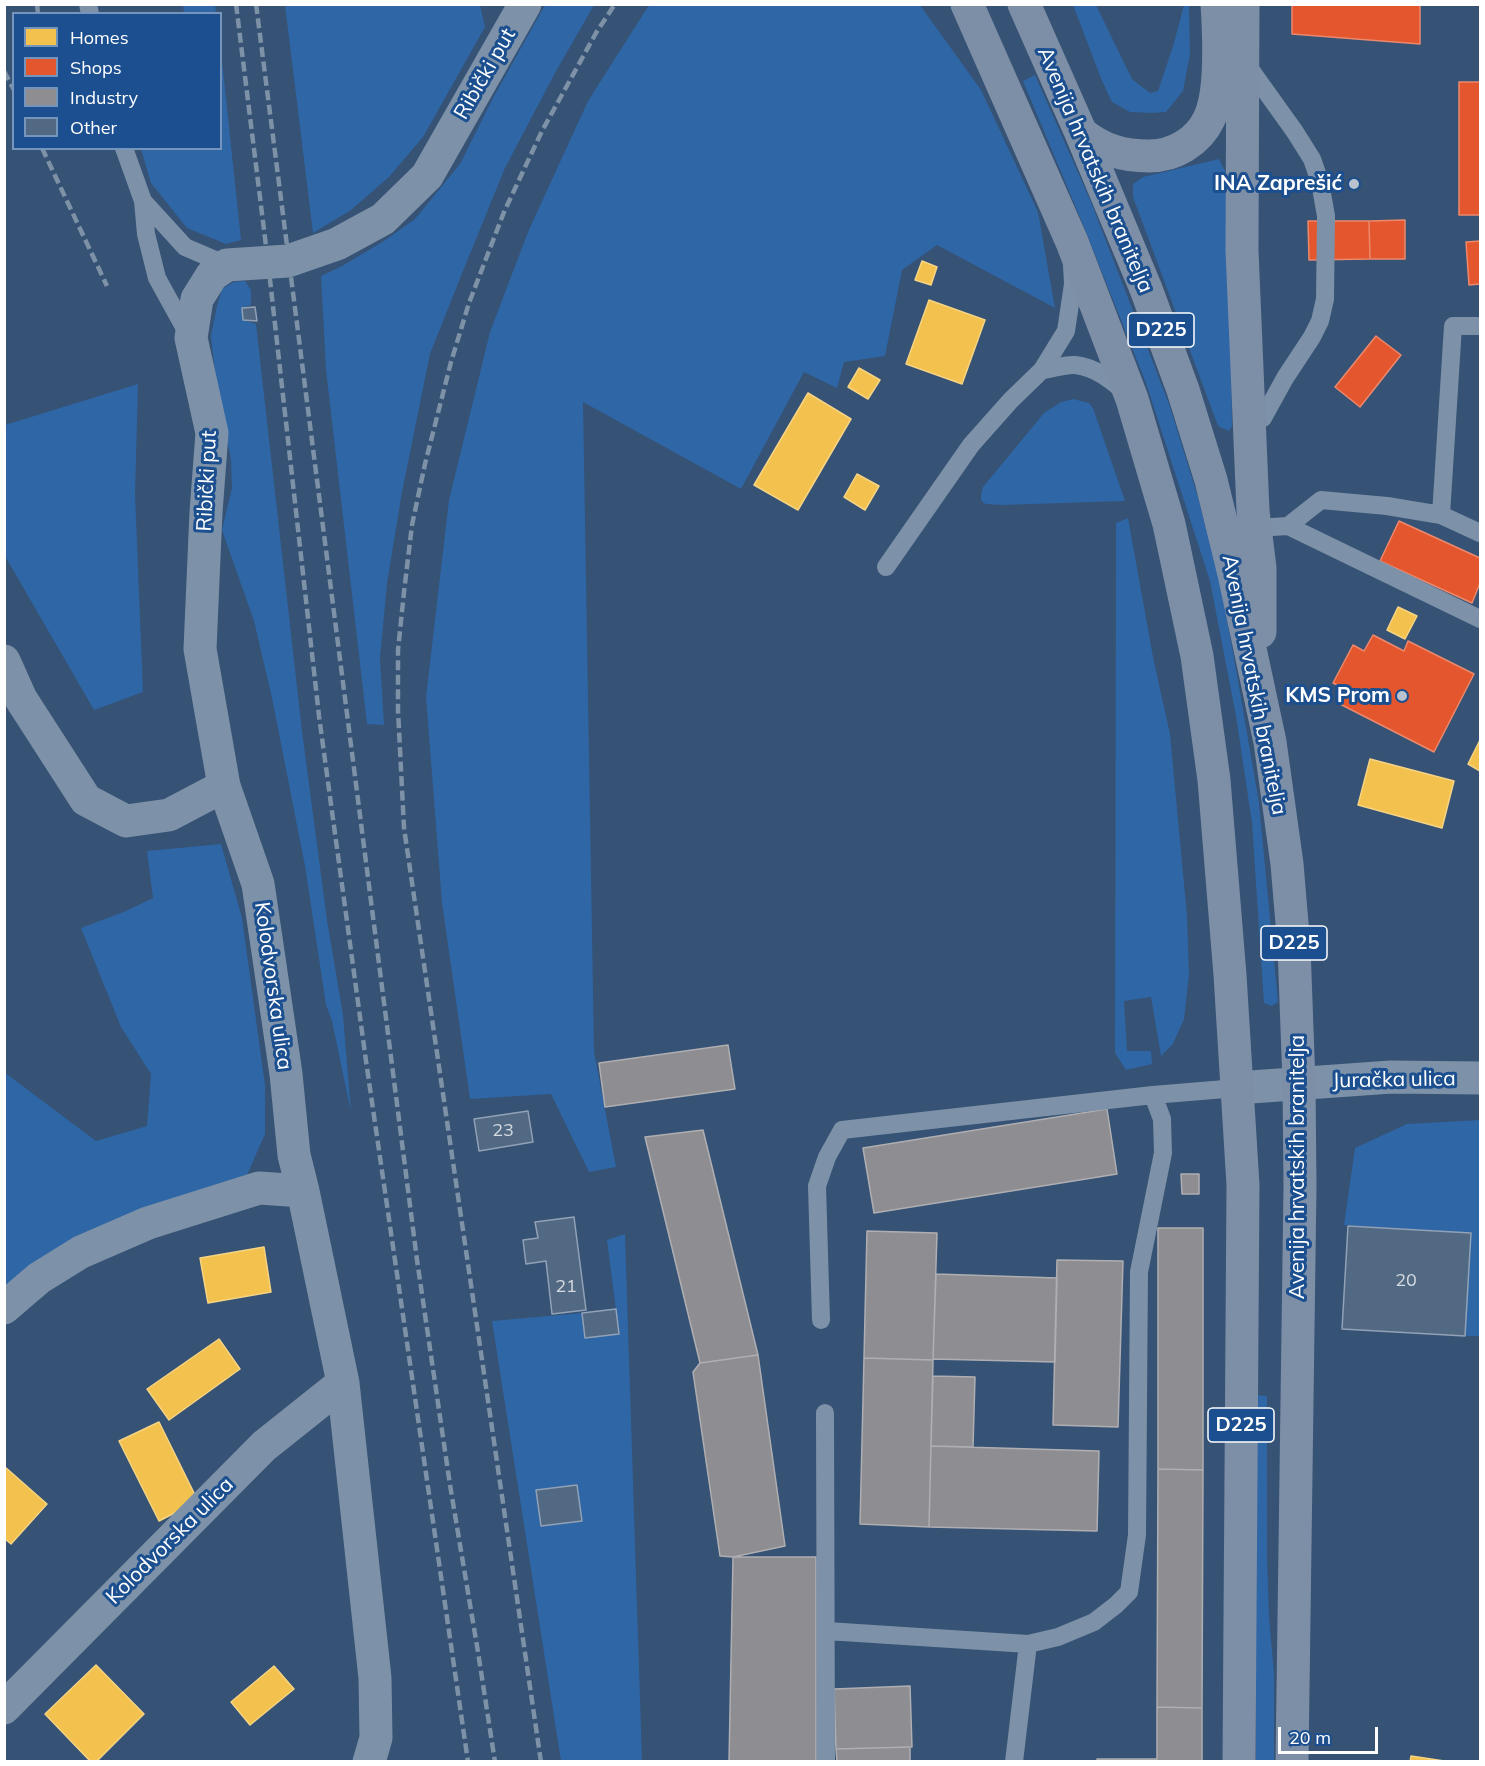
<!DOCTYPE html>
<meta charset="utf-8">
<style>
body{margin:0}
#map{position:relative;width:1485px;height:1766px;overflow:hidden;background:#365274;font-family:Mulish,sans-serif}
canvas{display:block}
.frame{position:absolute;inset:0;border:6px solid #fff;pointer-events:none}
.legend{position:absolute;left:12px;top:12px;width:210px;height:138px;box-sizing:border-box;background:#1b4f8f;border:2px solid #7695bc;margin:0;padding:8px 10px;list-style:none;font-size:18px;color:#fff}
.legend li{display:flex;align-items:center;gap:12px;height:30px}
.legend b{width:30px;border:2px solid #7695bc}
.scale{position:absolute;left:1278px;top:1727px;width:100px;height:27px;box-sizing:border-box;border:3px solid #fff;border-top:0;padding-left:8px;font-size:18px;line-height:21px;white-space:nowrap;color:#fff;-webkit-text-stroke:4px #1b4f8f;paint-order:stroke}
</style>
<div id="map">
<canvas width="1485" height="1766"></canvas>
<div class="frame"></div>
<ul class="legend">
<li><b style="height:16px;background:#f2c14e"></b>Homes</li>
<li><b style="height:16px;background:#e4572e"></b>Shops</li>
<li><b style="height:16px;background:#8d8d92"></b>Industry</li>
<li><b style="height:16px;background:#526984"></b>Other</li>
</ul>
<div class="scale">20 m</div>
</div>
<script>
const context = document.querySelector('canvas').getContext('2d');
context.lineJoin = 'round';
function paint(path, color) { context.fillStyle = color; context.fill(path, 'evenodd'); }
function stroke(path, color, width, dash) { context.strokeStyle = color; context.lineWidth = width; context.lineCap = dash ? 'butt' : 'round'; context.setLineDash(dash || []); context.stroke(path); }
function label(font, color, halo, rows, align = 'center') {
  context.font = font + ' Mulish,sans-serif'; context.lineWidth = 6; context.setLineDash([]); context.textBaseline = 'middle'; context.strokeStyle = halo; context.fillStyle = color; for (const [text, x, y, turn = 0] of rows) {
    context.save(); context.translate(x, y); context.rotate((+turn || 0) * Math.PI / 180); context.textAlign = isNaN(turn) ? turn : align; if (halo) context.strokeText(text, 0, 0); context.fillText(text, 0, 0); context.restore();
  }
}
paint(new Path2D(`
 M183,5H215L216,13H184Z
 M285,5H480L485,27L423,137L389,177L351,210L313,233Z
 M545,5H594L555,73L505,168L463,271L430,354L402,492L387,583L380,658L384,725L367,724L326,370L321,276L342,266L384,241L415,219L460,164L493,98Z
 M649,5H920L981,90L1038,212L1055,308L937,245L902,270L885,356L844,362L837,388L804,372L741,489L583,402L594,1052L616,1167L589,1172L551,1094L470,1099L442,903L426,697L449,500L490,332L528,232L588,101Z
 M1073,5H1096L1132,79L1150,93L1158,91L1174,43L1184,5H1189L1190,54L1183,91L1166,112L1151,113L1130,112L1112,102L1102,81Z
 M221,51L241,240L226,244L187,228L151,183L141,149L220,148Z
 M1035,75L1091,202L1169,404L1198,497L1220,584L1235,663L1259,803L1278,1002L1272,1006L1264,1003L1252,823L1236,716L1210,581L1146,383L1084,227L1023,81Z
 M1219,159L1228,177L1232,426L1229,431L1218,426L1133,197V184L1143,177Z
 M245,281L251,290V305L242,308L243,320L256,324L302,731L327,920L343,1015L351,1112L332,1021L326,1005L305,866L272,698L254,621L222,530L232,488L231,460L215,373L211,336L217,306L222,289L234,282Z
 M138,384L135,494L143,692L94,710L5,556V425Z
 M1073,399L1089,403L1093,408L1125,501L1001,505C985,504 977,506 983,487L1044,413L1061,402Z
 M1128,518L1153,657L1170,734L1187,916L1189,974L1184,1019L1173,1044L1161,1056L1151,997L1124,1001L1127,1051H1151L1152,1064L1126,1070L1115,1053L1116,523Z
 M221,844L242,918L265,1085V1134L247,1175L5,1291L4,1072L96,1141L147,1126L151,1074L121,1027L81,928L126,911L153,898L147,851Z
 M1480,1120V1336H1465L1470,1233L1344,1225L1355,1148L1407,1124Z
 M625,1234L642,1761H561L492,1321L582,1313L585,1338L619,1334L607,1240Z
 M1255,1395L1267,1396V1557L1269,1617L1274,1674V1761H1256Z`), '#2f66a5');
const homes = new Path2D(`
 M922,261L937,267L931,285L915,280Z
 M929,300L985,320L962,384L906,364Z
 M859,368L880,380L868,399L848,387Z
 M808,393L851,419L798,510L754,485Z
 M857,474L879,486L865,510L844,497Z
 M1398,607L1417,616L1405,639L1387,630Z
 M1480,740V771L1468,764Z
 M1370,759L1454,781L1442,828L1358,805Z
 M264,1247L271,1292L208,1303L200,1258Z
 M219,1339L240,1369L169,1420L147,1389Z
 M159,1422L198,1501L159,1521L119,1441Z
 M5,1467L47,1504L11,1544L4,1538Z
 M96,1665L144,1714L96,1762H91L45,1714Z
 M274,1666L294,1689L250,1725L231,1702Z
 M1411,1756L1451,1762H1410Z`);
paint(homes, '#f2c14e');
stroke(homes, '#f6d483', 1.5);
const shops = new Path2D(`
 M1292,4H1420V44L1292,34Z
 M1459,82H1480V215H1459Z
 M1405,220V259H1370L1369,221Z
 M1308,221H1369L1370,259L1309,260Z
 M1480,241V284L1469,285L1466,242Z
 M1376,336L1401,355L1360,407L1335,387Z
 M1399,521L1480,558V583L1472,603L1380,561Z
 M1373,635L1404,651L1408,641L1474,674L1434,752L1338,703L1346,689L1333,683L1353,645L1364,651Z`);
paint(shops, '#e4572e');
stroke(shops, '#ec896d', 1.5);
const industry = new Path2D(`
 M728,1045L735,1089L605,1107L599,1063Z
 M1107,1109L1117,1174L874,1213L863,1148Z
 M703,1130L758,1355L700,1363L645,1137Z
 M1181,1174H1199V1194H1182Z
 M1158,1228H1203V1470L1158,1469Z
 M867,1231L937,1233L933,1360L864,1358Z
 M1057,1260L1123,1261L1118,1427L1053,1425Z
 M936,1274L1057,1278L1055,1362L933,1359Z
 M758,1355L785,1546L733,1557L720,1556L693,1372L700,1363Z
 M864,1358L933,1360L929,1527L860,1524Z
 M933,1376L975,1377L973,1447L931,1446Z
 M931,1446L1099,1451L1097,1531L929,1527Z
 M1158,1469L1203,1470L1202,1708L1157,1707Z
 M733,1557H816V1762H729Z
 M910,1686L912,1747L836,1749L834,1689Z
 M1157,1707L1202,1708V1762H1097V1759H1157Z
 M910,1747V1762H837L836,1749Z`);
paint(industry, '#8d8d92');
stroke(industry, '#afafb3', 1.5);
const building = new Path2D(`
 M255,307L257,321L243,320L242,308Z
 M528,1111L533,1142L479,1151L474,1119Z
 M574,1217L586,1310L552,1314L546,1261L526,1264L523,1240L538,1238L535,1222Z
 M1348,1226L1471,1233L1465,1336L1342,1329Z
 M616,1309L619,1334L585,1338L582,1313Z
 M577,1485L582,1521L541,1526L536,1490Z`);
paint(building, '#526984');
stroke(building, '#92a2b6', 1.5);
stroke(new Path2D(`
 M88,4L90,14
 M1245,62L1295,132L1312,159L1320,182L1326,216L1325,299L1320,321L1312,337L1285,378L1263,418L1249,419
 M124,148L143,201L185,247L227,265
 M143,201L146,234L157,278L189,336
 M1042,370C1052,369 1065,364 1075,365C1095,367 1111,380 1125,392
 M1441,515L1453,326H1480
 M1288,526L1321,500L1387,506L1441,515L1480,533
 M1256,528L1288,526L1480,619
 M886,567L971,445L1011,400L1042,370L1066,331L1073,284L1072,265
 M821,1320L817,1186L827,1157L842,1130L1153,1095L1237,1088
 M825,1413L826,1762
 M827,1631L1028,1644L1058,1637L1094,1622L1116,1605L1129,1592L1137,1535L1139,1272L1163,1153L1162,1119L1153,1095
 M1014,1762L1028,1644`), '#7d92a8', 18);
stroke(new Path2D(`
 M4,661L21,699L86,800L126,821L169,815L224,786
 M1237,1088L1391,1077L1480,1078
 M4,1308L39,1278L81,1252L148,1223L259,1188L303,1191
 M4,1708L264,1446L343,1383
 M369,1762L376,1738L375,1678L343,1383L303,1191L294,1155L286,1074L258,884L224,786L200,649L206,512L212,433L191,338L197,299L212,275L227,265L288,261L337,244L383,219L427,176L525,4`), '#7d92a8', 33);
stroke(new Path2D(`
 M967,4L1072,242L1132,399L1169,524L1197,656L1214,780L1230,975L1243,1185L1239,1762
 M1024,4L1081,133L1146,289L1183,390L1211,480L1234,574L1270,742L1287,864L1294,947L1299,1083L1300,1186L1292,1762
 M1243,4L1242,250L1253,511L1260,568V632
 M1081,133C1102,150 1123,156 1149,156C1174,156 1198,142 1209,119C1222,93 1219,35 1217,4`), '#7d8ea7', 33);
stroke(new Path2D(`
 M37,4L38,14
 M236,4L268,262L319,716L366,1061L468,1762
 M256,4L417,1260L450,1485L478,1652L495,1762
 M4,71L14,90
 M42,148L107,286
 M541,1762L404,828L398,710V650L404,592L412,525L425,464L451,362L469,303L504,212L542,131L596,33L615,4`), '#7e92a7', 4.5, [10, 4.5]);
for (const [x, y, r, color] of [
 [1354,184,6,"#b9c2ce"],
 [1402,696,6,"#b9c2ce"]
]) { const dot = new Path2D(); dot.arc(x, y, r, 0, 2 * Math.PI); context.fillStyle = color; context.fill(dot); stroke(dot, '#1b4f8f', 2); }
label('18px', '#d4dae0', null, [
 ["23",503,1131],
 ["20",1406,1281],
 ["21",566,1287]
]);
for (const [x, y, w] of [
 [1161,330,66],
 [1294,943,66],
 [1241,1425,66]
]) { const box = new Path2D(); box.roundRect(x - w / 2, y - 17, w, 34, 4.5); context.fillStyle = '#1b4f8f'; context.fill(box); stroke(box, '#fff', 1.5); }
label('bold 20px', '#fff', null, [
 ["D225",1161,330],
 ["D225",1294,943],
 ["D225",1241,1425]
]);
label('21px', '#fff', '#1b4f8f', [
 ["Ribički put",485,74,-60],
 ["Avenija hrvatskih branitelja",1095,170,67],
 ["Ribički put",207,481,-87],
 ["Avenija hrvatskih branitelja",1254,685,79],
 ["Kolodvorska ulica",273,986,82],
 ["Juračka ulica",1394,1080,-1],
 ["Avenija hrvatskih branitelja",1298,1167,-90],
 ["Kolodvorska ulica",170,1541,-45]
]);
label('bold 21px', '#fff', '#1b4f8f', [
 ["INA Zaprešić",1342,184],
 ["KMS Prom",1390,696]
], 'right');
</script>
